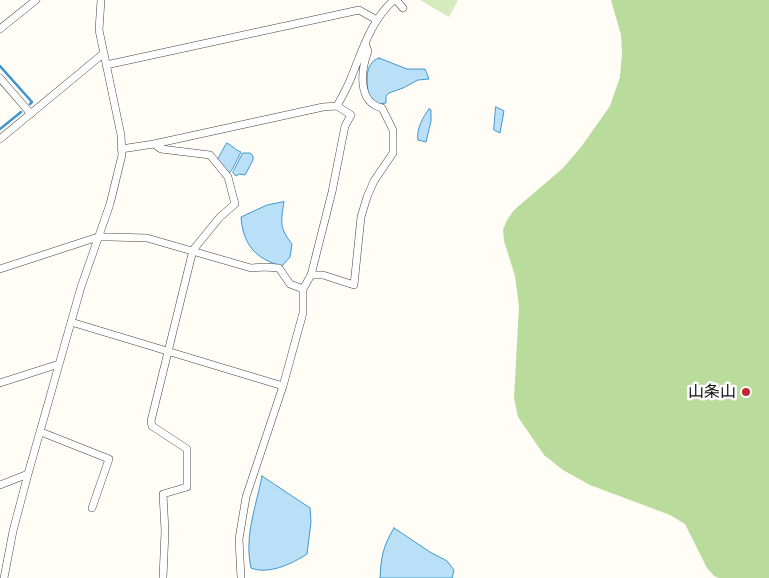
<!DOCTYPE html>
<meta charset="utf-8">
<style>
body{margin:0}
canvas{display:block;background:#fffdf5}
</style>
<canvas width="769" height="578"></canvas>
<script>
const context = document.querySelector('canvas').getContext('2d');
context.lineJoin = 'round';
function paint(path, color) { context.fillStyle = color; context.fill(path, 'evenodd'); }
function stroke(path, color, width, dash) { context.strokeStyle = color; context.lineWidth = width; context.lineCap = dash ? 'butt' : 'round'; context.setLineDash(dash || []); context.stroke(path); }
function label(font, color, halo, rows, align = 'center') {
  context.font = font + ' "Zilla Slab","Noto Sans JP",serif'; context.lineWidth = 5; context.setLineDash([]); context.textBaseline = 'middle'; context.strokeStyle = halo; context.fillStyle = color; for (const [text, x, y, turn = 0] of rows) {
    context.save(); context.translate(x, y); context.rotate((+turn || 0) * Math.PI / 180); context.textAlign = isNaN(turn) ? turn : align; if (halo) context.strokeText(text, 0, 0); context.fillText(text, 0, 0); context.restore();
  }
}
paint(new Path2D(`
 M420,0H458L449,17Z`), '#d5ebbd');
paint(new Path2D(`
 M611,0H769V578H719L714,576L707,568L685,524L670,515L590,485L563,470L544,455L518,417L514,398L519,306L515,276L504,241L503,230L507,220L514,210L563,168L581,147L610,106L620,77L622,53L621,35Z`), '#b9dc9c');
const water = new Path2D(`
 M379,58L407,69H425L429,79L418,80L403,88L389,93L386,96V103L379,104L369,98C367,85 363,63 379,58Z
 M496,107L504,111L500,133L494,130Z
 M429,109L431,110V121L426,142L418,140C416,129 423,117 429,109Z
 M227,143C233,146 235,150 241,152L233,168L228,175L217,161Z
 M243,153H250L253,156V160L245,175L239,174L236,176L233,173Z
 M284,202C281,221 279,228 292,244L290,257L282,266C255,259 243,244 241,217L267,205Z
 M262,476L310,508L311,522L307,554C292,564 268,575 251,568C244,536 256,507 262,476Z
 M394,528L430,552L447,561L454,570L452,578H380C381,557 383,546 394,528Z`);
paint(water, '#b9e0f7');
stroke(water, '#3f96cf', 1);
stroke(new Path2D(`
 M0,66L32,102L30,104
 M0,129L21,112`), '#3f96cf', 2.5);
const street = new Path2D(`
 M396,0L403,8
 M0,29L36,0
 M106,65L359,10L377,20
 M0,78L31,114
 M337,106C342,97 347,88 351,78C362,51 371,20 394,0
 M0,139L104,53
 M154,144L161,149L210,155L228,177L235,204L220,217L193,250L151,421L152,426L187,449V487L163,494L165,531L163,578
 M121,149L154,144L323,107L337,106L351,115L345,126L332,192L311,275L303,289V313L283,386L246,497L239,539L241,578
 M0,269L98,237H110L147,238L251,268L264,267L279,268L290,284L303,289
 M311,275H323L354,285L361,217L367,197L374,181L393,153V130L382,108C357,102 361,70 368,51L365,43
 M71,322L283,386
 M0,383L59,364
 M41,432L109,459L92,508
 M0,485L28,474
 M4,578L13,531L28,474L81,287L110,204L122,155L121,135L99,30L101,0`);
stroke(street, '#444', 8);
stroke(street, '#fff', 7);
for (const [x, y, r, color] of [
 [746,392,5,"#c4262e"]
]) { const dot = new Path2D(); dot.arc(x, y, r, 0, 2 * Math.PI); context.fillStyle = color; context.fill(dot); stroke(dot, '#fff', 2); }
label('16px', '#111', '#fff', [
 ["山条山",736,392]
], 'right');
</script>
